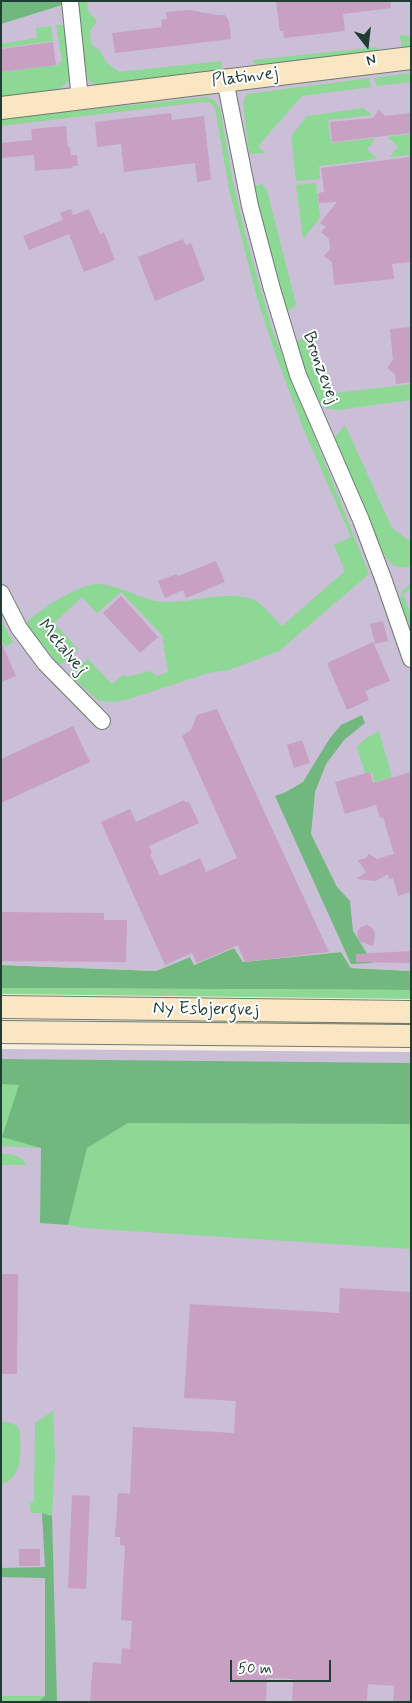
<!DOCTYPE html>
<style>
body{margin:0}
#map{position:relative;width:412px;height:1703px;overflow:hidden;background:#f9eddd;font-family:Mynerve,sans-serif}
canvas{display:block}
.frame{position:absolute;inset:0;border:2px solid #1f3d34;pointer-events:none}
.north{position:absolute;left:342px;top:20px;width:50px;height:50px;-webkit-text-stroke:4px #fff;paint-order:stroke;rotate:164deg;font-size:14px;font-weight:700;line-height:20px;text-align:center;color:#1f3d34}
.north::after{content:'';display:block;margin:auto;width:18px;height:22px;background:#1f3d34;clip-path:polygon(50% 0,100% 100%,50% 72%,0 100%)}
.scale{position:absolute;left:230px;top:1660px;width:101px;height:22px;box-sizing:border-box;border:2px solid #1f3d34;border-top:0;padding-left:6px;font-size:15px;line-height:18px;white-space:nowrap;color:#1f3d34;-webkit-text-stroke:4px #fff;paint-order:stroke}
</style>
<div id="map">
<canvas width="412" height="1703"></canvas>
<div class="frame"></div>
<div class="north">N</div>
<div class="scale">50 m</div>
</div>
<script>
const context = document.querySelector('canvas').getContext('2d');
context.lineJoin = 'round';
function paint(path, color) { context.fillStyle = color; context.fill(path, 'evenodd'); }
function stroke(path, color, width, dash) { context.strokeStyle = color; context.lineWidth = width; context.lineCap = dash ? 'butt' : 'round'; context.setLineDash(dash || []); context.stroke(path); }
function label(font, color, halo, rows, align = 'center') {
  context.font = font + ' Mynerve,sans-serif'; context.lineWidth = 4; context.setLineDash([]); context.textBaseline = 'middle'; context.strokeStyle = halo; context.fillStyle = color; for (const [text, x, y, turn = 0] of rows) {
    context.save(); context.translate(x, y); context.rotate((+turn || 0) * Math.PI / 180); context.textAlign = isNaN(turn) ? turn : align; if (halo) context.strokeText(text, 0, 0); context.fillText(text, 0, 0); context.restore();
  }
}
paint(new Path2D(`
 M1,1H411V971L351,968L341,952L243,962L234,948L194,965L190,957L156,971L1,965Z
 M1,1049L411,1052V1702H1Z`), '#cabfd7');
paint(new Path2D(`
 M77,1H87L88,11L97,21L90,31L91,44L100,51L106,62L119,72L221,61L222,71L100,87L89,81L84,66Z
 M56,25H67C68,40 72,56 72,71C71,97 20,96 1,98V72L58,65L62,61Z
 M51,26L53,41L1,48V44L37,38L36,28Z
 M400,35L411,37V50H402Z
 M377,47L379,51L263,67L253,62L254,60Z
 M411,73V82L377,86L374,78Z
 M369,78L371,87L302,96L258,146L265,153L249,154L243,102L247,94Z
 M207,97L214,100L220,108L233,182L245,234L273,332L369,574L279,651L229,670L208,673L126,700L114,702L99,701L71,676L72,672L88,659L112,684L123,675L127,677L149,671L157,676L168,672L162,635L121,592L97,613L82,597L54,623L78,649L62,664H59L29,629L26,623C39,610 78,585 96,584C112,583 136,596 151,600C183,608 223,588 254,600C262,603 275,620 282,626L345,571L334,545L351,537L303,428L276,356L257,298L229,189L215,108L211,103L202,102L1,126V119Z
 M363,108L372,115L328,120L331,143L376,138L367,149L377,159L319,166L320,179L296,181L291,136L307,116Z
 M411,134V155L390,157L398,146L387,137Z
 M316,183L320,218L303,239L296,185Z
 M262,184L267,190L296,304L293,308L288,310L284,306L265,242L254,186Z
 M301,339H309L307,343L328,386L336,393L411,384V400L338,410C333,409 328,410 323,406C314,399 301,358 296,345L297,342Z
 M345,425L392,528L411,542V566C395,570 392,566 383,553L336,443V436Z
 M411,583V588L403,594L411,615V635L400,599L402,591Z
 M1,620L13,642L5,647L1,638Z
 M379,731L392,777L374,782L372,772L365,773L357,747L365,739Z
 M1,988L411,990V999L1,994Z
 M1,1084H19L41,1148L1,1146Z
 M128,1123L411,1124V1249L84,1228L68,1225L87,1148Z
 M1,1154C12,1154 21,1155 27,1165H1Z
 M53,1411L55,1458L52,1516L42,1513H31L30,1503L34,1502L35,1423Z
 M1,1422C10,1422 15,1423 20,1430C20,1453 25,1474 1,1485Z
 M1,1696H45L38,1702H1Z`), '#8cd894');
paint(new Path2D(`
 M1,1H61L62,5L1,24Z
 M362,715L365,723L344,740L326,764L315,792L311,834L337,887L350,901L353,931L373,963L351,964L275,796L286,792L303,782L330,738L341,725Z
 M234,948L243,962L341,952L351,968L411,971V990L1,988V965L156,971L190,957L194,965Z
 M1,1059L411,1063V1124L128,1123L87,1148L68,1225L40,1223L41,1148L2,1137L19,1085L1,1084Z
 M42,1513L52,1516L57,1702H38L45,1696V1578L1,1577V1568L45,1567Z`), '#71b87e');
paint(new Path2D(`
 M276,1H390L391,8L343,14L345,31L284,38L283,31H280Z
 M190,10L217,15H225L229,21L231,39L115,53L112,33L162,27L161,20L167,19L166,12Z
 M53,42L56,65L1,72V49Z
 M379,110L385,116L411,113V133L332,142L330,122L373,118Z
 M171,113L172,120L204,116L211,180L197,182L195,163L124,172L121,144L97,147L95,122Z
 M66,126L68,147H70L71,155H77L78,166H72L73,168L35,171L34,155L1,158V143L32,140L31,129Z
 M411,157V262L392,264L394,279L334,285L332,262L324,256L330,249L329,239L321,232L326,227L320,223L337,202L319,203L318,193L324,192L321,168Z
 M71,209L73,215L89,209L100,234L104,232L115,260L84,272L69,234L29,250L23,236L63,220L60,213Z
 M183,239L186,245L191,243L205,280L155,301L138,257Z
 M411,327V382L396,384L395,374L387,368L393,360L390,329Z
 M216,561L225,582L186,598L183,590L165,598L158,581L177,574L178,576Z
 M121,596L158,637L140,653L103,613Z
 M383,621L388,641L375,644L370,624Z
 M1,642L16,676L1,682Z
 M373,642L390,681L365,691L369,700L347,710L327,663Z
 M217,709L298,885L329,952L245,962L238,945L197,963L192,953L165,965L101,822L130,809L136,822L184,800L185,802H189L199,823L149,846L152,853L150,854L160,876L200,858L206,872L237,858L182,736L191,730L197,715Z
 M73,726L90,762L1,803V759Z
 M302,740L310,763L294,768L287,745Z
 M370,772L373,783L411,772V892L398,896L393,878L389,879L388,874L376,881L356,879L366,872L358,860L366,858L369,854L377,859L394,854L383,817L380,818L376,805L345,814L335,782Z
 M1,912L104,913V920H127L126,962L1,961Z
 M367,925L371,927L374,930L375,935L373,946L361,942L358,939L357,934L358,930L361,927Z
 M411,951V963L356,962V954Z
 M1,1274H18L17,1374H1Z
 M340,1288L411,1292V1702H393L394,1686L368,1684L367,1702H292L293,1679L267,1678L266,1702H90L93,1662L121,1664L122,1648L130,1649L132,1621L121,1620L125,1546L120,1545V1537H115L118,1493L130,1494L133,1427L234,1433L236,1401L184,1398L190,1304L339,1313Z
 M72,1495L90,1496L86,1589L68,1588Z
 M19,1549H40V1566H19Z`), '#c8a0c1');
const street = new Path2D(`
 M70,1L80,99
 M225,80L250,206L272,289L298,375L361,520L384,581L411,659
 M1,593L19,628L45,663L102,721`);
const secondary = new Path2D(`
 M1,108L411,58
 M1,1007L411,1012
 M1,1032L411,1036`);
stroke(street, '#6b7b6f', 18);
stroke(secondary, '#6b7b6f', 24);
stroke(street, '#fff', 16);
stroke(secondary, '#fbe6c4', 22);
label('18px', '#1f3d34', '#fff', [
 ["Platinvej",245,78,-7],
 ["Bronzevej",320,368,70],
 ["Metalvej",62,648,50],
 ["Ny Esbjergvej",206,1010,1]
]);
</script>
